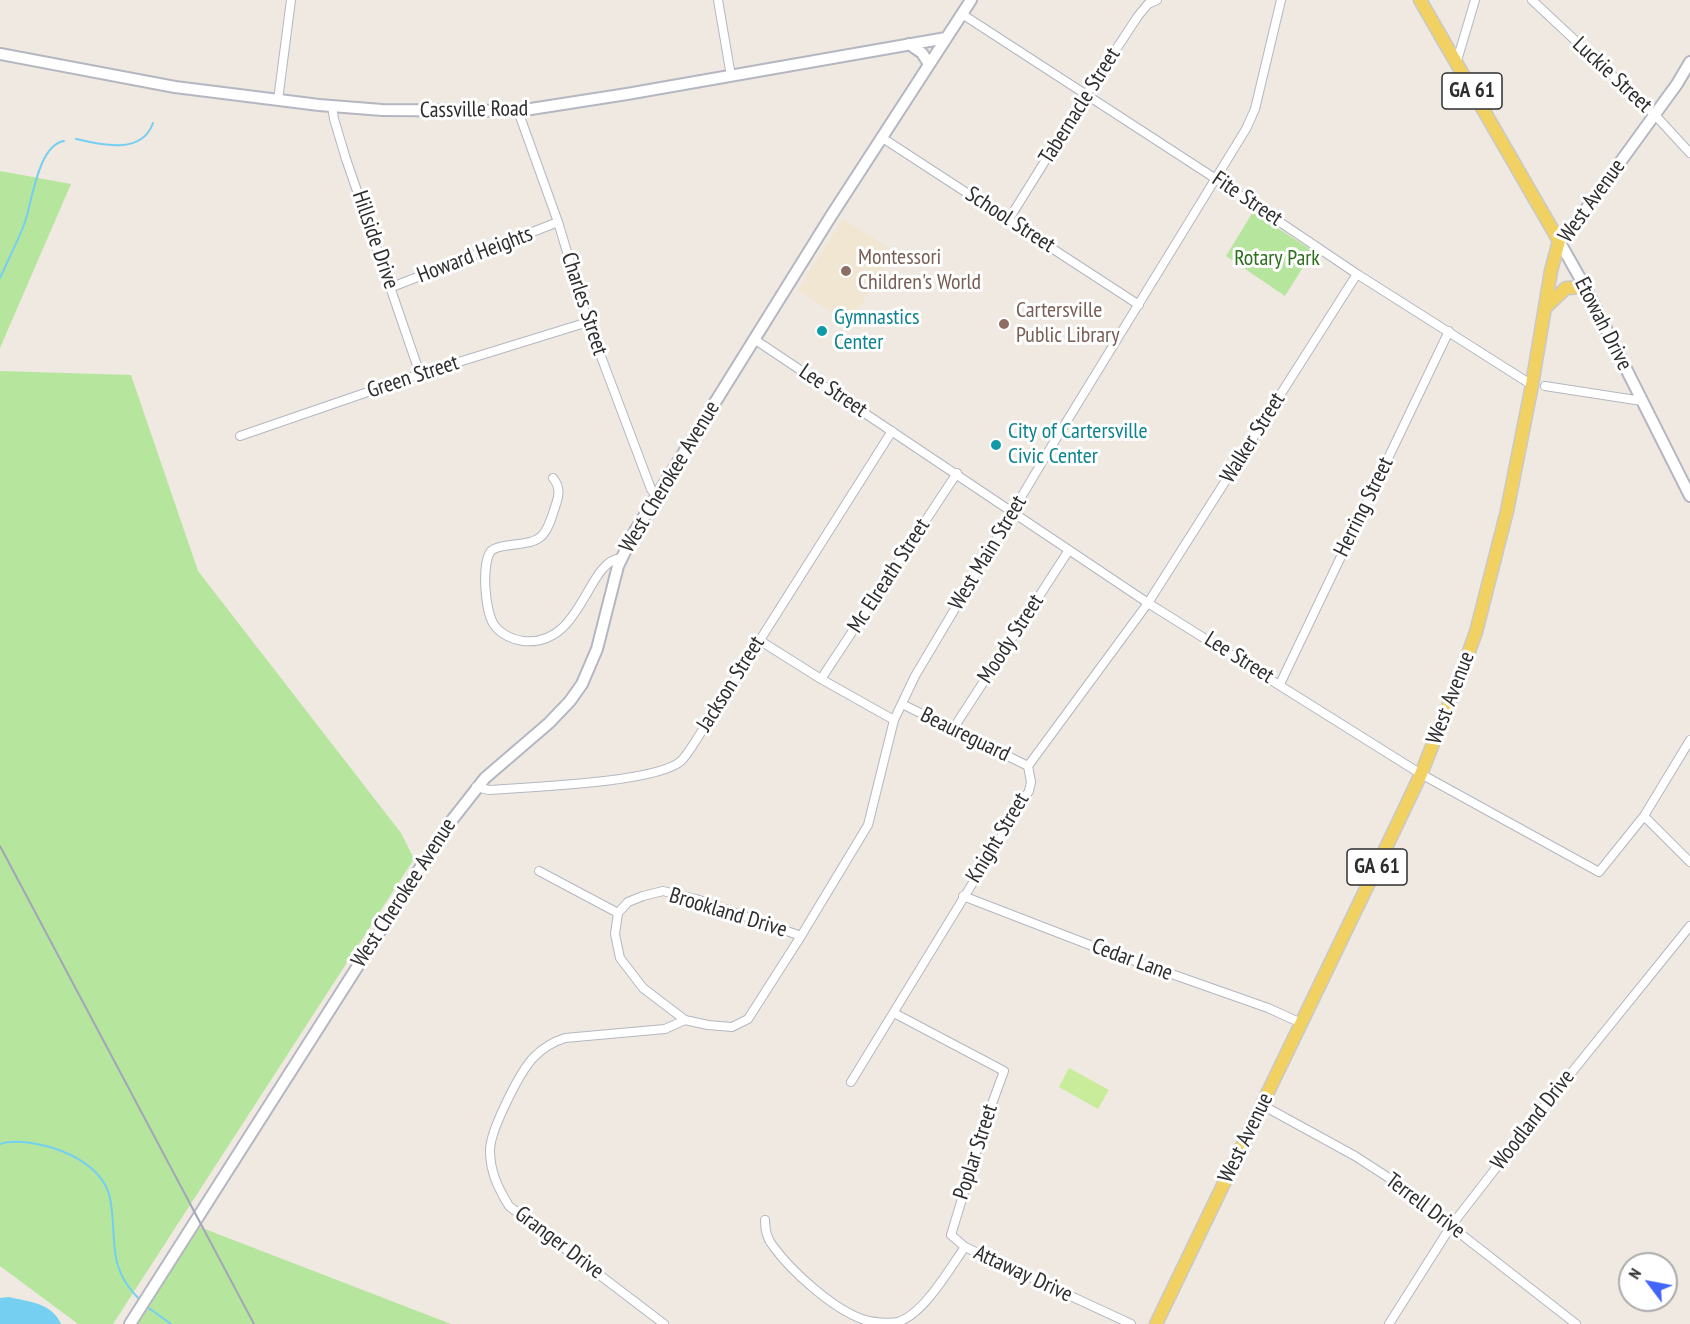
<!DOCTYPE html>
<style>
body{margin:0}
#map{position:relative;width:1690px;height:1324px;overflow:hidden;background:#efe9e1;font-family:"PT Sans Narrow",sans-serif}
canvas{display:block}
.north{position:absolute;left:1618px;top:1252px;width:60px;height:60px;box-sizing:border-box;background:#fff;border:2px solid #ababab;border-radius:50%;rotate:302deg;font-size:16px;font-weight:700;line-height:24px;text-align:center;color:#2e2e2e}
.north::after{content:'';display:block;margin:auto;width:21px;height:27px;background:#4264fb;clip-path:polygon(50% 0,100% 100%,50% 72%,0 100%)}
</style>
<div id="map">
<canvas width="1690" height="1324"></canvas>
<div class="north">N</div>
</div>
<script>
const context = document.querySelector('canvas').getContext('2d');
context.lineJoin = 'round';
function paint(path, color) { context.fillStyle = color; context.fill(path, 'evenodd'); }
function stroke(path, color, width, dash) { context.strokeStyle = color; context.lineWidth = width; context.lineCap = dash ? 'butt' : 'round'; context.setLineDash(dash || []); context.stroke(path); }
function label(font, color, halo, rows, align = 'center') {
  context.font = font + ' "PT Sans Narrow",sans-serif'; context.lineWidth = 6; context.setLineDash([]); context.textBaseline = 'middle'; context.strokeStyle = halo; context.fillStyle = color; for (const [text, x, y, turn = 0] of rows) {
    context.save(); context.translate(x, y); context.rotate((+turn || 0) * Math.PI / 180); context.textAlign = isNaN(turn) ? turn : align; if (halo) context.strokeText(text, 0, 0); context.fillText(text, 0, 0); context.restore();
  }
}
paint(new Path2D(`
 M843,219L895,252L849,323L798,290Z`), '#f0e6d1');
paint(new Path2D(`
 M0,171L71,184L0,348Z
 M1253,212L1313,251L1285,296L1226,256Z
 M0,371L131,375L198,571L401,833L414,859L113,1324H78L0,1266Z
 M197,1226L451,1324H136Z`), '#b6e59e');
paint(new Path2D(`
 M1069,1068L1109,1090L1098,1109L1059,1087Z`), '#c9ec9a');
paint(new Path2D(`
 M9,1297C30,1302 52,1303 61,1324H0V1298Z`), '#75cff0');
stroke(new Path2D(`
 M76,139C101,145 142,155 153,123
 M0,278C8,260 18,241 25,222C32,202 38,145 64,141
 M0,1144C14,1139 35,1143 50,1147C74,1154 104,1170 110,1198C118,1238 105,1266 140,1300
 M146,1306L171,1324`), '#75cff0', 2);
const street = new Path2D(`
 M718,0L731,76
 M1532,0L1655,115L1690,153
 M962,14L1216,179L1357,274L1532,385
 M1456,64L1475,0
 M278,100L291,0
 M332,106L334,119L346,159L420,374
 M518,111L558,222L588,322L651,489L655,495
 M881,137L1139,305
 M1009,219L1086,95L1138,16L1148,4L1157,0
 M392,287L558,222
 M754,339L1148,603L1421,774L1599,872L1644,816L1690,740
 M1545,386L1642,401
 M240,436L420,374L588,322
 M553,478C561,488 559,496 555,507C544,544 539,541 504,546C500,547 494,548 491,551C481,564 485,614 495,626C501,634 513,640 523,641C583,647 586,561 621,558
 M759,640L821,679L894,720
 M821,679L957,473
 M1280,684L1449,331
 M902,704L1028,766
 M953,729L1069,550
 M476,787L489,790C527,787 656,783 681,761C690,752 697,737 705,727L892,431
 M1644,816L1690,862
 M539,871L618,913
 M963,896L1095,947L1268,1008L1301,1023
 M801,936L696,899L663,891L643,896L628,902L618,913L615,934L620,958L643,988L685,1020L708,1025L732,1027L748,1019L801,936L868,825L894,720L915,676L1051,447L1246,129L1255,109L1281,0
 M894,1013L1004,1071L985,1123L951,1235L965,1247L1131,1324
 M851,1082L1029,791L1031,782L1028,766L1148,603L1357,274
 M1262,1105L1355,1156L1389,1178L1576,1324
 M765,1220C765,1230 767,1239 773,1246C791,1271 832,1308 862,1319C871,1322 889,1324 898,1322C924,1314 950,1268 965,1247
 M664,1324L509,1206C498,1188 490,1172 490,1150C490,1131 520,1071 534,1057C543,1048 552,1042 565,1038L665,1029L685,1020
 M1389,1324L1451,1226L1530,1124L1690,926`);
const secondary = new Path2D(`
 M909,44L922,53L929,64
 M0,54L175,87L319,105L382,110L518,111L627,94L946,38
 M1690,62L1677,84L1573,227L1559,241L1585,287L1690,496
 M130,1324L445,829L485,778L549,723L570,701L582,684L597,649L618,566L635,531L831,216L971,0`);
const primary = new Path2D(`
 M1545,308L1566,288L1585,287
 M1156,1324L1393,833L1421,774L1462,671L1476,632L1507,511L1532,385L1551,271L1559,241L1420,0`);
stroke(street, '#b4b7c1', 10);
stroke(secondary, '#b4b7c1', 14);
stroke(primary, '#c9c9c9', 15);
stroke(street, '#fff', 8);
stroke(secondary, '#fff', 10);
stroke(primary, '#f2d163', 12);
stroke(new Path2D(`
 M0,846L254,1324`), '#a3a6b8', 2);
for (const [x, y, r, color] of [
 [846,271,6,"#8d6e63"],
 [1004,324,6,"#8d6e63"],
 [822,331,6,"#0f9aa8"],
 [996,445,6,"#0f9aa8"]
]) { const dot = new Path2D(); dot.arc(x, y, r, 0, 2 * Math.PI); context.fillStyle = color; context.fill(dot); stroke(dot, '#fff', 2); }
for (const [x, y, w] of [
 [1472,91,60],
 [1377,867,60]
]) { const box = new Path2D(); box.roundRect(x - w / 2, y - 18, w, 36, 4.5); context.fillStyle = '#fff'; context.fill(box); stroke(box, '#2e2e2e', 1.5); }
label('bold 21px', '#2e2e2e', null, [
 ["GA 61",1472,91],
 ["GA 61",1377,867]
]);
label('22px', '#2e2e2e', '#fff', [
 ["Luckie Street",1612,75,43],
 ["Tabernacle Street",1080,106,-58],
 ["Cassville Road",474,110,-1],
 ["Fite Street",1247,199,34],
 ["West Avenue",1592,201,-54],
 ["School Street",1010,220,33],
 ["Hillside Drive",375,240,71],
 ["Howard Heights",475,255,-21],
 ["Charles Street",584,304,72],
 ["Etowah Drive",1603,324,63],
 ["Green Street",413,377,-18],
 ["Lee Street",833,391,34],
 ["Walker Street",1253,438,-58],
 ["West Cherokee Avenue",670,477,-59],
 ["Herring Street",1364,507,-64],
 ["West Main Street",988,553,-59],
 ["Mc Elreath Street",889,576,-57],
 ["Moody Street",1011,639,-57],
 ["Lee Street",1239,658,32],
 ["Jackson Street",731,684,-58],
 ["West Avenue",1451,698,-69],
 ["Beaureguard",965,735,26],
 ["Knight Street",998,838,-59],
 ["West Cherokee Avenue",404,893,-57],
 ["Brookland Drive",728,913,17],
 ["Cedar Lane",1132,960,20],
 ["Woodland Drive",1533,1120,-52],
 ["West Avenue",1246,1138,-64],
 ["Poplar Street",976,1152,-72],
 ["Terrell Drive",1425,1206,37],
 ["Granger Drive",559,1243,37],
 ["Attaway Drive",1023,1274,25]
]);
label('22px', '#785e54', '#fff', [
 ["Montessori",858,258],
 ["Children's World",858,283],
 ["Cartersville",1016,311],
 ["Public Library",1016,336]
], 'left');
label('22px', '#2c6e1b', '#fff', [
 ["Rotary Park",1277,259]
]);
label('22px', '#0d838f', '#fff', [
 ["Gymnastics",834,318],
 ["Center",834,343],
 ["City of Cartersville",1008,432],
 ["Civic Center",1008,457]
], 'left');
</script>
